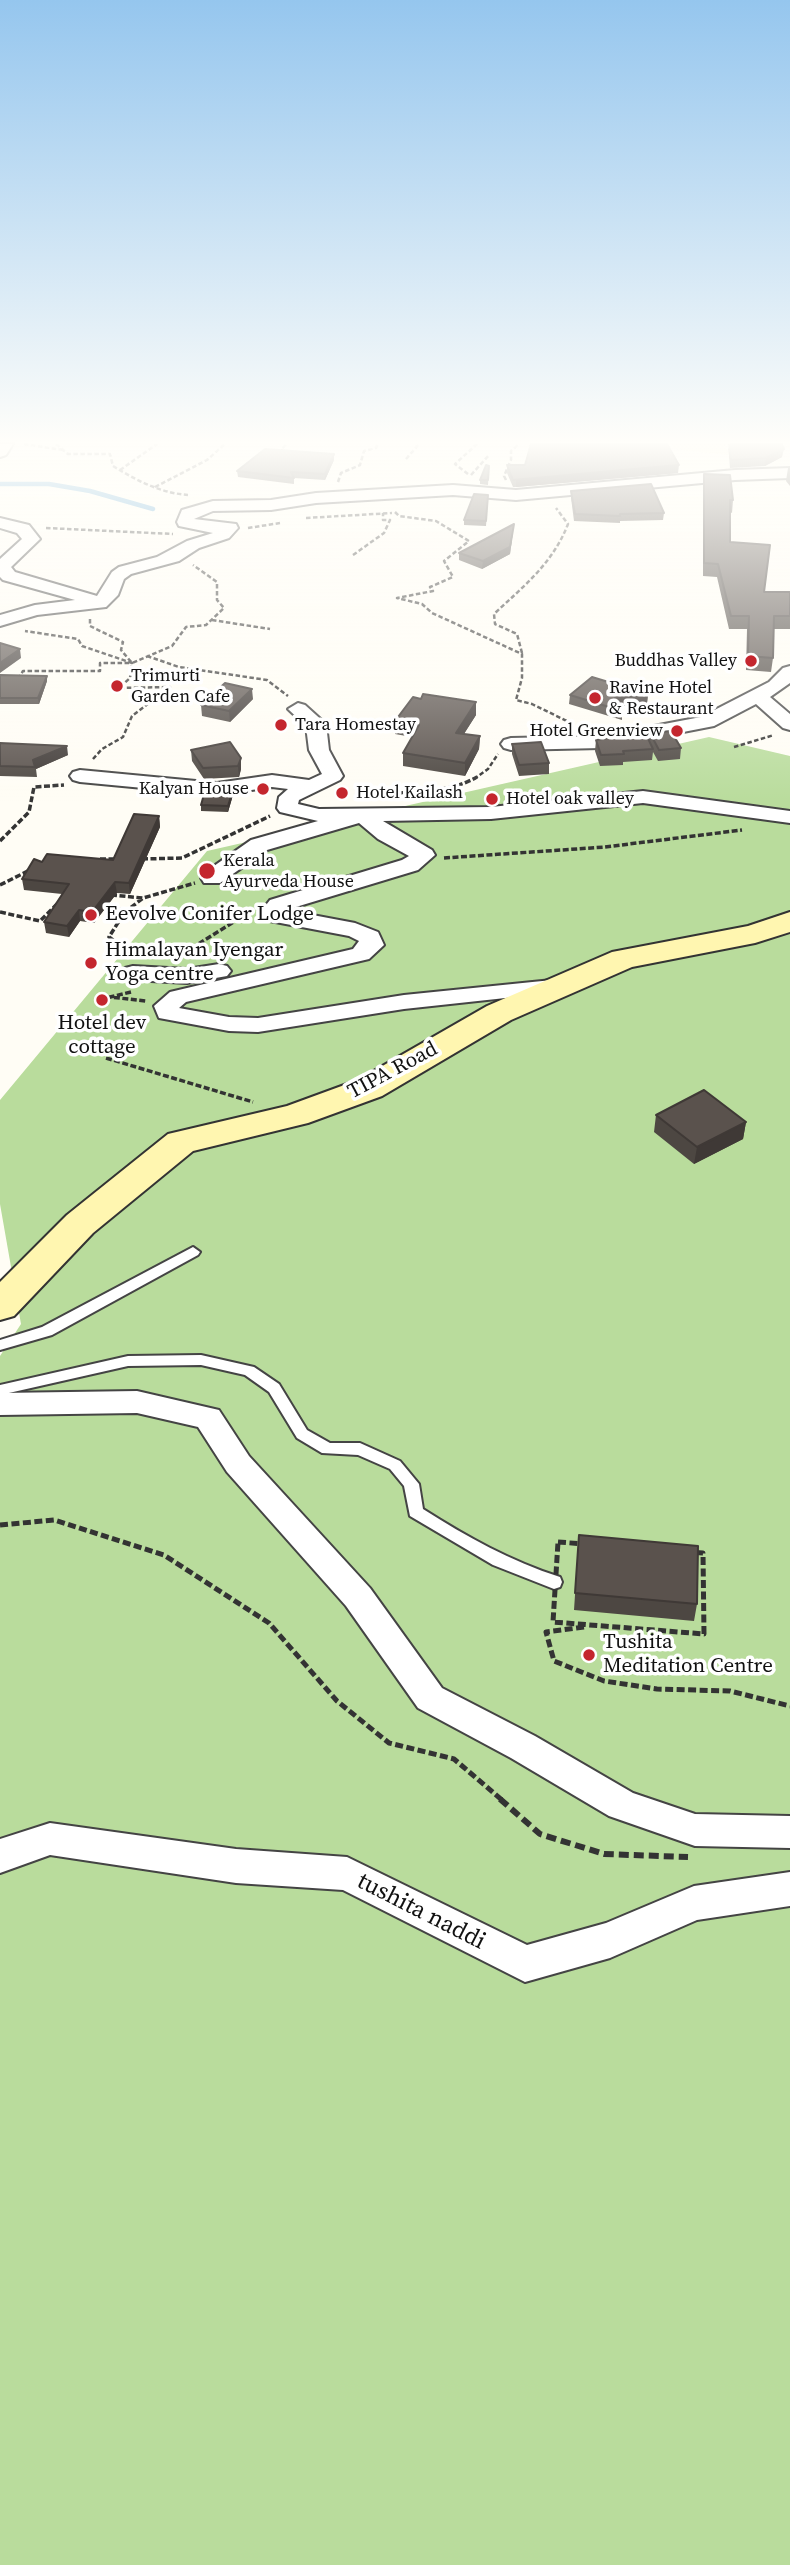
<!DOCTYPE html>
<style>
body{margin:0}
canvas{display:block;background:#fffdf5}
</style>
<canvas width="790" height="2565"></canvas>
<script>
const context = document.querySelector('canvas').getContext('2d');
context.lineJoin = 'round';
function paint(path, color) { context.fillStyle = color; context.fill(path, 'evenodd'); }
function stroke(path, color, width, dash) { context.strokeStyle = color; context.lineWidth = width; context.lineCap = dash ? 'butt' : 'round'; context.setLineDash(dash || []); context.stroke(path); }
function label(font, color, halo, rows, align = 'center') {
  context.font = font + ' "Source Serif 4",serif'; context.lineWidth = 7; context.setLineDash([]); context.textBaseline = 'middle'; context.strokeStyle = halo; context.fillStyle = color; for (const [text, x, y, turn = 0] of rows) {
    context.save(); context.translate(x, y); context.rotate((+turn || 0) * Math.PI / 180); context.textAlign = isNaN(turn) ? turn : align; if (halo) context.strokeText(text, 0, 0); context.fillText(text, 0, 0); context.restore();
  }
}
paint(new Path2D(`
 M671,444H724L730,455L672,449Z`), '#f6f3d4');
paint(new Path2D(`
 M709,737L790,756V2565H0V1356L21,1324L0,1204V1100L207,851Z`), '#b9dc9c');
stroke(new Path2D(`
 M0,484H49L90,491L153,509`), '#3f96cf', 4.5);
const lane = new Path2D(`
 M193,1247L200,1252L198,1255L52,1335L0,1350V1340L42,1327Z
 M201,1355L254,1367L279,1384L307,1430L330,1443H360L400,1461L419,1484L423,1509C467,1537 510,1561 560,1577L562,1582L560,1587L554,1589L493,1565L410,1516L404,1486L390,1469L358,1455L322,1453L297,1438L269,1392L245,1375L201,1365L128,1366L0,1395V1385L128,1356Z`);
const street = new Path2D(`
 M0,444H13L6,455L0,457Z
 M790,468V478L735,480L516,500L453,495L316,503L271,510L213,511L194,519L236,524L238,528L229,538L199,548L179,561L131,574L124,579L118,595L106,607L37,615L0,626V615L35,605L75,600L3,580L0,577V559L22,539L17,533L0,528V518L29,525L40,539L11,567L15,572L97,596L112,572L119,567L157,557L187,541L213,533L179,526L177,522L182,510L213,501L271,500L316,493L453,485L516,490L735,470Z
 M790,666V683L770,697L790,714V730L783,728L756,704L714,726L601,748L511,750L504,748L501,744L504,740L511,738L601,736L701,717L769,682L783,668Z
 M298,703L305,705L326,724L329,750L343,776L340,780L299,800L298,804L319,809L491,807L643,791L790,811V823L643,803L491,819L383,821L432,850L435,855L418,870L286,910L355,923L378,932L384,945L369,959L186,1002L179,1008L229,1017L258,1018L404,995L562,979L570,981L574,986L570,991L404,1009L258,1032L229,1031L159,1018L154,1006L170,992L353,949L359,941L349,936L270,921L262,919L259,914L270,900L402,860L409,856L378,839L359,823L267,850L220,883H204L201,878L204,873L251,840L318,821L280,812L277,808L279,797L288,789L272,787L217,795L80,782L73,780L70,776L73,772L80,770L217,783L272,775L309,780L322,774L309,750L306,726L288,709Z
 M219,964L227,966L231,971L227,976L187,983L133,980L125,978L121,973L125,968L133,966L187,969Z
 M137,1391L219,1410L249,1456L370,1588L442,1688L535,1736L633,1793L695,1814L790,1816V1848L695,1846L609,1816L511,1758L418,1708L346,1606L227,1472L198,1427L137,1413L0,1415V1393Z
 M50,1823L236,1849L347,1857L527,1945L606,1923L694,1886L790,1872V1906L697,1920L610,1958L525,1982L343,1890L236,1883L50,1855L0,1873V1839Z`);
const secondary = new Path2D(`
 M790,912V932L755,943L632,967L511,1020L382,1096L308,1123L193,1151L93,1233L14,1316L0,1320V1282L67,1215L168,1134L287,1106L358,1080L487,1006L612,952L748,926Z`);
stroke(lane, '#444', 4);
stroke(street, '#444', 4);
stroke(secondary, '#333', 4);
stroke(new Path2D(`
 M24,444L63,450
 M56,444L68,454H110L113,466C136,480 160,493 188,495
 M284,453L281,449L287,444
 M406,459L419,444
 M120,470L157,444
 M468,474L455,464L477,444
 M471,475L489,455
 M506,480L504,476L511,460V451L519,444
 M338,482L341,473L360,465L364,451L376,448L378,444
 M155,487L207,460L225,444
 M395,512L399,516L436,521L469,541L444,561L453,577L430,587L433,591L397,598L422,604L432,613L522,654V678L516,700L532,704L573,724
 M306,518L392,513
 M46,528L173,534
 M248,528L280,523
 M353,555L384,533L390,520H383V513
 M90,619V626L123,642L121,650L132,663L172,646L186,627L206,625L224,608L217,600V582L193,565
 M212,620L270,629
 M522,653L517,634L495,624L494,614C524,586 553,563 568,524L556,508
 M147,656L179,667L267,680L288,696
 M18,679L23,671H100V663H132L82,646L78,639L25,631
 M734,747L774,735
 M93,759L102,749L123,737L132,716L170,687L119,688L130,678L132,663
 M474,779L488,769L498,754`), '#333', 2.5, [4.5, 2.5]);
stroke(new Path2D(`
 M364,795C401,791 444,796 477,777
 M0,841L29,812L34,787L64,785
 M444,858L605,847L742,830
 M100,859H119
 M142,859L182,858L270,816
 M0,885L30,870
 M111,895L143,898L195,883
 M100,907L128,910
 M0,912L40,921L57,904
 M134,955L109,937L124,913L143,898
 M177,957L250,912
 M131,992L110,997L146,1001
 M106,1058L253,1102`), '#333', 3.5, [6, 2.5]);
stroke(new Path2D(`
 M0,1525L54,1520L164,1555L269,1623L337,1701L389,1743L454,1759L502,1800
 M558,1542L703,1553L704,1634L553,1622Z
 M584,1627L546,1632L554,1661L604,1681L657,1689L730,1691L790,1706`), '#333', 5, [8, 3.5]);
stroke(new Path2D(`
 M500,1799L540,1834L604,1854L688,1857`), '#333', 6, [10, 5]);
paint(lane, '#fff');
paint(street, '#fff');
paint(secondary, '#fff6b0');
paint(new Path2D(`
 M728,444H782V457L765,466L730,468L729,457V450Z
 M334,460L325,480L294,478V484L238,477L237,471Z
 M507,465L678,473L516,487H513L507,473Z
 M489,466L488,485L480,484V480Z
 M788,468H790V486L786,481Z
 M704,474L733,500L732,513L730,512V542L764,592H790V629H774L773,658L771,672L746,670L747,629H729L717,577L703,576V487Z
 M571,491L664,513L663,520L620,521V523L574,521L571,498Z
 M488,495L486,526L464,525V520Z
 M513,531L510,554L482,569L459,560V553Z
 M0,675L47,676V681L39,704H0Z
 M648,694L647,703L619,706L622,711V720L569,704L570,695Z
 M253,699L230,722L202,716L201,705Z
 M421,699L476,702V715L464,734L480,736L479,749L465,776L403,766V753L412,737L395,734V721Z
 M650,733L681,748L680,759L658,761L653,752L652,760L623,762V765L600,766L595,751L596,740H649Z
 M0,743L68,755L36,769L37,777L0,776Z
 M512,744L549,763V774L519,776L512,754Z
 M191,750L241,758V769L239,777L204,779L192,761Z
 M233,795L228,812L201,811V805Z
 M159,816L160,827L130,894L117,893L94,923L80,921L69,937L46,933L44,922L62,894L24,890L22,879L113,860Z
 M656,1115L746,1122L743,1139L694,1164L654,1132Z
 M579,1535L697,1604L694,1621L574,1610Z`), '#4d4742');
paint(new Path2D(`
 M784,449L782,457L765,466L766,458Z
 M334,454V460L325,480V474Z
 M679,465L678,473L516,487V480Z
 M514,524L510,554L482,569L483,561Z
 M20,649L21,658L0,673V663Z
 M47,676V681L39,704L38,698Z
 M252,689L253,699L230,722L229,711Z
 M648,694L647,703L614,707L615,698Z
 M476,702V715L456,746V733Z
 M480,736L479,749L465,776V763Z
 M67,746L68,755L36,769L33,760Z
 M241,758V769L239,777L238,766Z
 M233,790V795L228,812V806Z
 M159,816L160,827L130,894L129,883Z
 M115,882L117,893L94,923L92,912Z
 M79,910L80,921L69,937L67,926Z
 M746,1122L743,1139L694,1164L697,1147Z`), '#3f3936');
const building = new Path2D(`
 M531,444H667L679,465L513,480L507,465H525Z
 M731,444H782L784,449L766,458L731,460L729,449H732Z
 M265,449L334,454L325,474L291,472L294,478L237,471Z
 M486,465L489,466L488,480H480Z
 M704,474L730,475L733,500H730V542L770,545L764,592H790V616H774L773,658L748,656L749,616H731L718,564L704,563Z
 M651,484L664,513L620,514V516L575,514L571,491Z
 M474,494L488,495L486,521L464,520Z
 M514,524L510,547L483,561L459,553Z
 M0,643L20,649L0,663Z
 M0,675L47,676L38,698H0Z
 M592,677L648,694L615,698L622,711L570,695Z
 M225,683L252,689L229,711L201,705Z
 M423,694L476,702L456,733L480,736L465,763L403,753L419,725L395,721L413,697L421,699Z
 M671,731L681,748L659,750L650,733Z
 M645,732L653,749L623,751L624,754L601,755L596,740Z
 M230,742L241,758L238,766L203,768L191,750Z
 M541,742L549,763L519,765L512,744Z
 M0,743L67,746L33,760L35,767L0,766Z
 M233,790L228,806L201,805L205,791Z
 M134,814L159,816L129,883L115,882L92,912L79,910L67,926L44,922L69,884L22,879L34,859L42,862L47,854L113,860Z
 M704,1090L746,1122L697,1147L656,1115Z
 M579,1535L698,1546L697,1604L575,1593Z`);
paint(building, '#5a524d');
stroke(building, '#3f3936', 2);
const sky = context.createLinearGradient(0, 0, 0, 803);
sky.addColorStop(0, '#95c6ee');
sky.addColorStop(0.55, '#fffefa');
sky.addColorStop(1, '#fffefa00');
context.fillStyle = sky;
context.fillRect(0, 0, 790, 803);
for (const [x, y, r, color] of [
 [751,661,7,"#c4262e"],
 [117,686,7,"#c4262e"],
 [595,698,7,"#c4262e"],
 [281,725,7,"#c4262e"],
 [677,731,7,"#c4262e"],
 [263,789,7,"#c4262e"],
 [342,793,7,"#c4262e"],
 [492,799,7,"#c4262e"],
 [207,871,9,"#c4262e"],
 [91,915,7,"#c4262e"],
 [91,963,7,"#c4262e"],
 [102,1000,7,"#c4262e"],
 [589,1655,7,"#c4262e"]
]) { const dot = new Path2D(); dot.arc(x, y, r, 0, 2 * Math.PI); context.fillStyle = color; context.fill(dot); stroke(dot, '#fff', 2.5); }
label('18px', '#111', '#fff', [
 ["Buddhas Valley",737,661,"right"],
 ["Trimurti",131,676],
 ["Garden Cafe",131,697],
 ["Ravine Hotel",609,688],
 ["& Restaurant",609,709],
 ["Tara Homestay",295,725],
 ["Hotel Greenview",663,731,"right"],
 ["Kalyan House",249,789,"right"],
 ["Hotel Kailash",356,793],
 ["Hotel oak valley",506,799],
 ["Kerala",223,861],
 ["Ayurveda House",223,882]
], 'left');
label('21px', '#111', '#fff', [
 ["Eevolve Conifer Lodge",105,915],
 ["Himalayan Iyengar",105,951],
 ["Yoga centre",105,975],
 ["Hotel dev",102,1024,"center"],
 ["cottage",102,1048,"center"],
 ["Tushita",603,1643],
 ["Meditation Centre",603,1667]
], 'left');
label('21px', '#111', '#fff', [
 ["TIPA Road",393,1071,-28]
]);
label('24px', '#111', '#fff', [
 ["tushita naddi",421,1912,27]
]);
</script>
